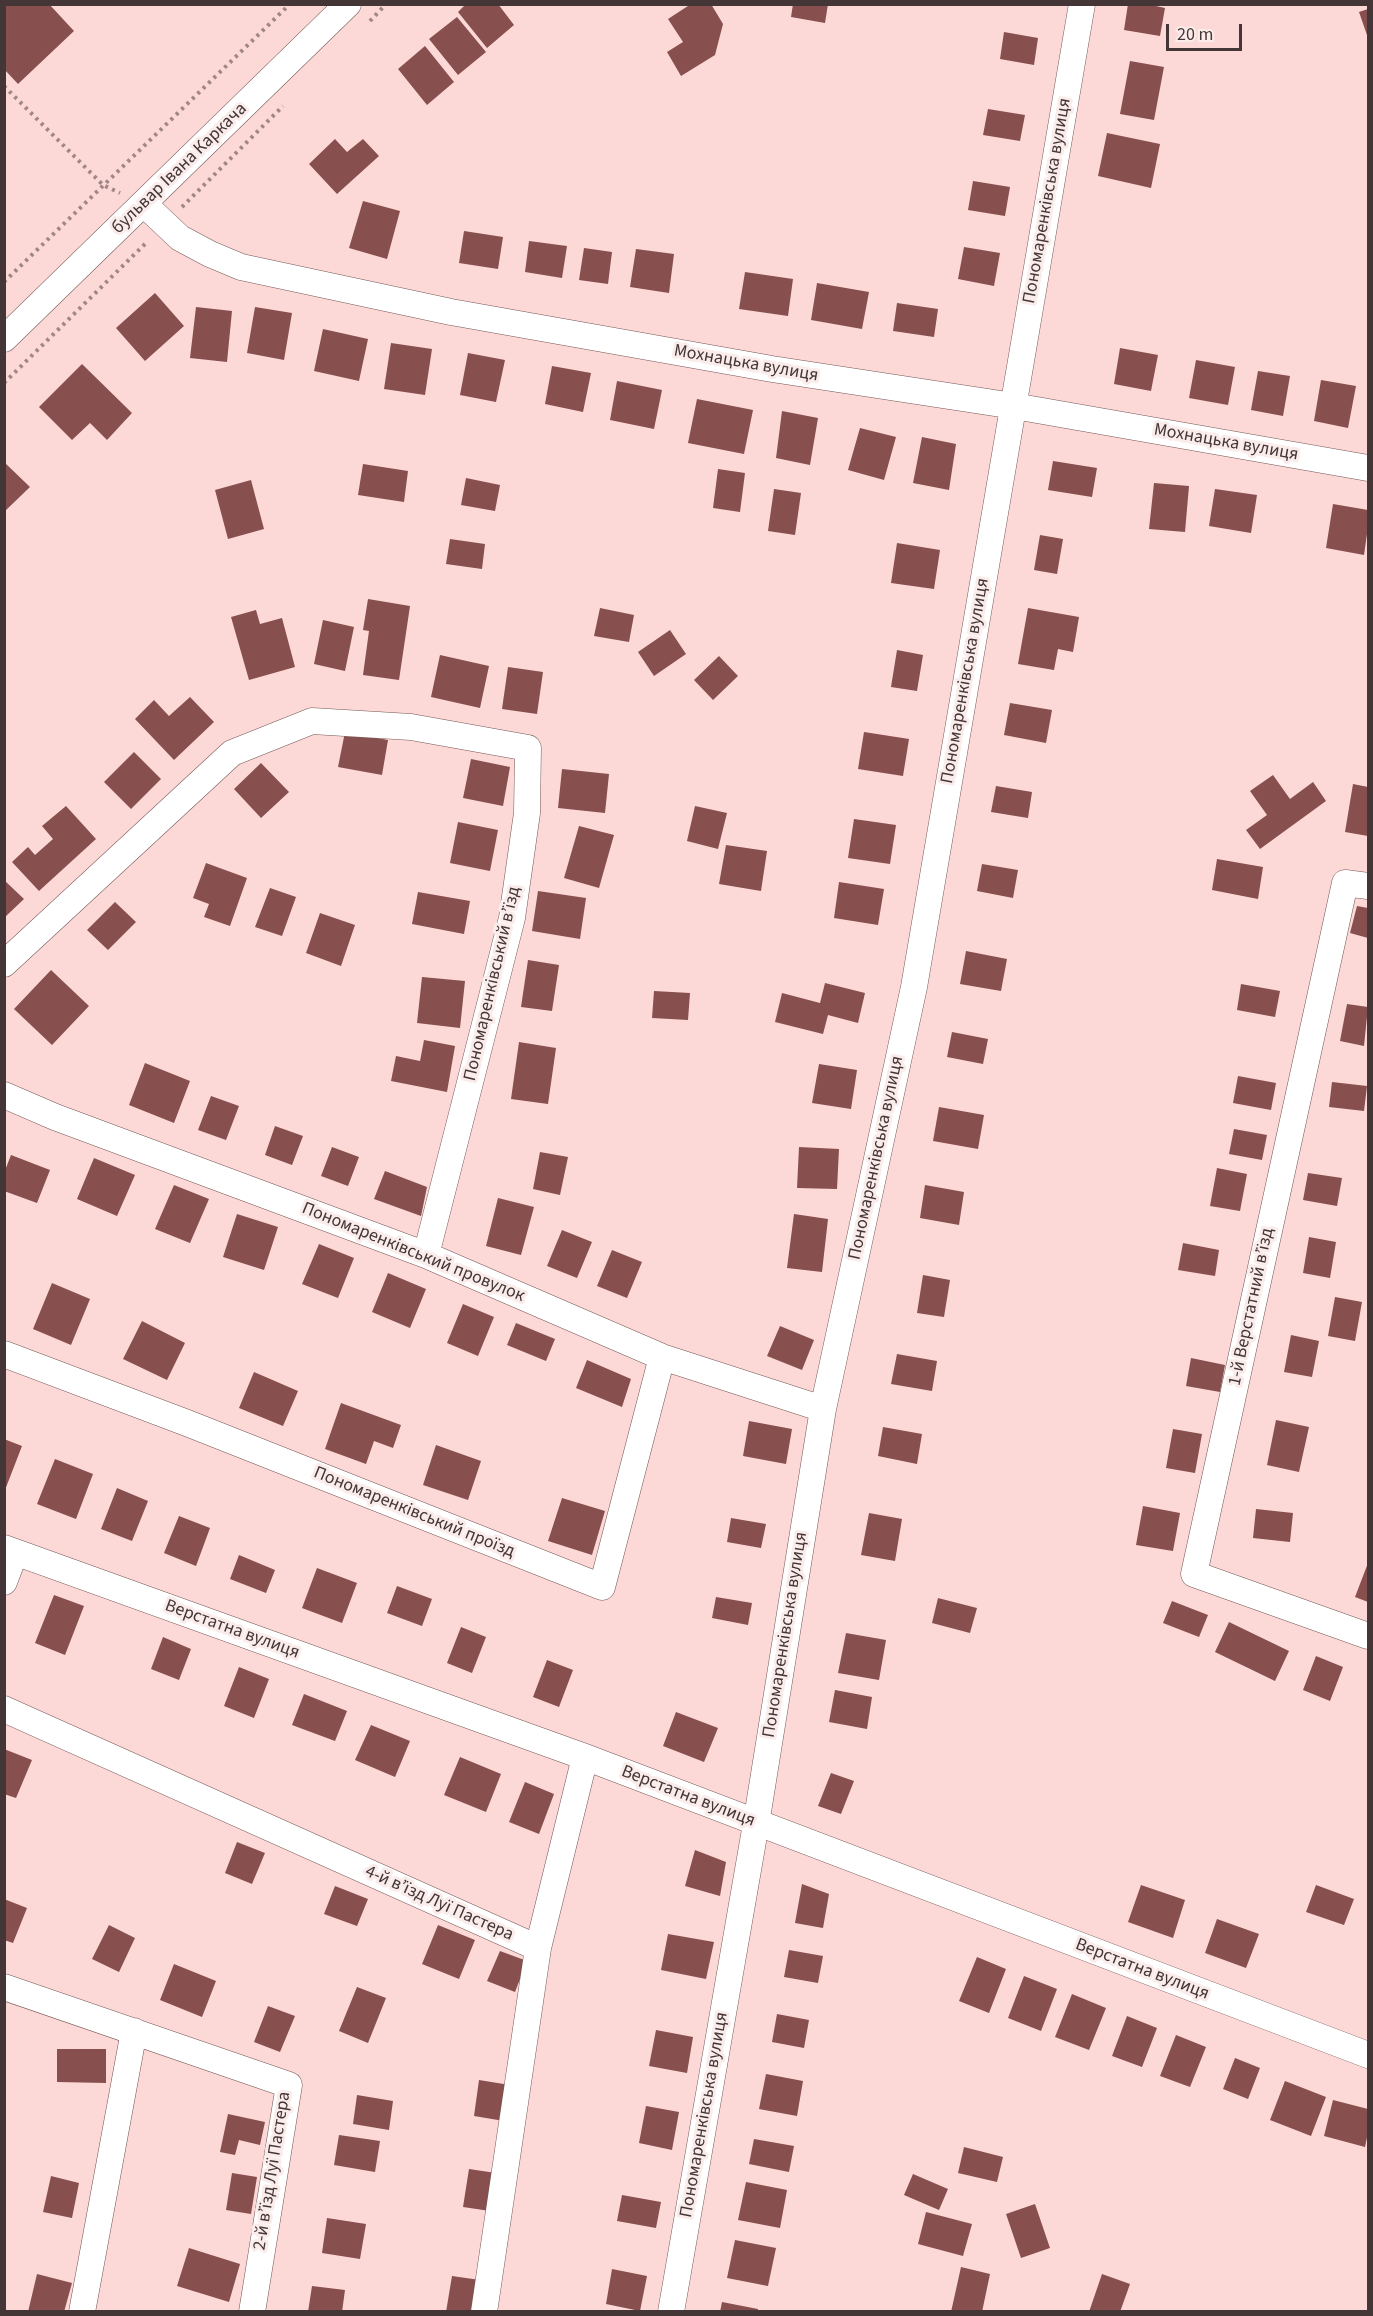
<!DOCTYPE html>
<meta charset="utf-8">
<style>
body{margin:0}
#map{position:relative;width:1373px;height:2316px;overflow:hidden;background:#fcd9d7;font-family:"Source Sans 3",sans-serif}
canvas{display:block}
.frame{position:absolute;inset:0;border:6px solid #443636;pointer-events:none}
.scale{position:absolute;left:1166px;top:24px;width:76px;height:27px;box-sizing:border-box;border:3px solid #443636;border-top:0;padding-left:8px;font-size:18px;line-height:21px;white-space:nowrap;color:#443636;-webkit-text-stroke:4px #faeceb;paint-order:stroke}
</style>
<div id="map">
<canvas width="1373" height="2316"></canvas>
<div class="frame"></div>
<div class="scale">20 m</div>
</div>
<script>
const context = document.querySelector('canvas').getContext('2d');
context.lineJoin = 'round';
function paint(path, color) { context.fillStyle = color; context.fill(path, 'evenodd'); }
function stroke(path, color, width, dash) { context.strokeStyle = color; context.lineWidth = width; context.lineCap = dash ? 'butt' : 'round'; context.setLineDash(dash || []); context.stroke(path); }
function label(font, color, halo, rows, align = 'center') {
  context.font = font + ' "Source Sans 3",sans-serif'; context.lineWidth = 6; context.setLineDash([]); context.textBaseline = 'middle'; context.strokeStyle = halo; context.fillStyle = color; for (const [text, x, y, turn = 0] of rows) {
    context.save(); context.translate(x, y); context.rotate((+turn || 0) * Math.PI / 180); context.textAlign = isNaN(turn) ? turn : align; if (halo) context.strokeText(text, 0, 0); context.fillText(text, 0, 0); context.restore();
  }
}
paint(new Path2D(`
 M4,4H49L74,31L18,84L4,69Z
 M466,4H498L514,25L487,48L458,12Z
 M691,4H711L723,24L715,55L681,76L667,52L683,42L668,19Z
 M793,4H828L825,23L791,17Z
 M1128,4H1147L1165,8L1160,36L1124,30Z
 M1368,9V38L1359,12Z
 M457,17L486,52L458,75L429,39Z
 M1004,32L1038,38L1034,65L1000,59Z
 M425,46L454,82L427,105L398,69Z
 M1130,61L1164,67L1154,120L1120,114Z
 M988,109L1025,115L1020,141L983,135Z
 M1107,133L1160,144L1151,188L1098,176Z
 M335,139L347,152L363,139L379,156L337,194L309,164Z
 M973,181L1010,187L1005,216L968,210Z
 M363,201L400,211L387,259L349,248Z
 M464,231L503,237L498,269L459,263Z
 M529,241L567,246L562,278L525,272Z
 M964,247L1000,253L994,286L958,279Z
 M584,248L612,252L608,284L579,280Z
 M636,249L674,254L669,293L630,287Z
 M745,272L793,279L788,316L739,309Z
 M817,283L869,292L862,329L811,320Z
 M155,293L184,326L145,361L116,328Z
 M897,303L938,309L934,337L893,331Z
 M196,307L232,311L227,362L190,358Z
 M255,307L292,313L284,360L247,353Z
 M323,329L368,339L359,381L314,371Z
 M391,343L432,349L425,395L384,389Z
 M1120,348L1158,355L1151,391L1114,384Z
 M468,353L505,360L496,402L460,395Z
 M1196,360L1235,367L1228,405L1189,398Z
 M82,364L132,413L107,440L90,423L72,440L39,407Z
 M552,366L591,373L583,412L545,404Z
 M1258,371L1290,376L1283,416L1251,410Z
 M1321,380L1356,386L1348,428L1314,421Z
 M617,381L662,390L654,429L610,420Z
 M697,399L753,410L744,454L688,443Z
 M782,411L818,418L810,465L776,458Z
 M860,428L896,437L884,480L848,470Z
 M922,437L956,444L949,490L913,483Z
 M1053,461L1097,468L1092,497L1048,490Z
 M4,462L30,487L4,512Z
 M363,464L408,471L404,502L358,495Z
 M718,469L745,473L740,512L713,508Z
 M466,478L500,485L495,511L461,505Z
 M251,480L264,529L228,539L215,490Z
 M1154,483L1189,486L1185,532L1149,529Z
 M774,489L801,493L795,535L768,531Z
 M1215,489L1257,495L1251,533L1209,526Z
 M1333,504L1368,510V527L1364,555L1326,548Z
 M1040,535L1063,539L1057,574L1034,570Z
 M450,539L485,544L482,569L446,564Z
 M897,543L940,550L934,589L891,583Z
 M368,599L410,606L399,680L363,675L369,631L363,630Z
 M600,608L634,615L629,642L594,636Z
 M1028,608L1079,617L1073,652L1058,649L1054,670L1018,664Z
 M256,610L260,624L282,618L295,667L249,680L231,617Z
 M323,620L354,627L345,671L314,664Z
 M670,630L686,654L654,676L638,652Z
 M897,650L923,655L917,691L891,687Z
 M440,655L489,666L480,708L431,697Z
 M719,656L738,676L713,700L694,680Z
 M508,667L543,672L537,714L502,709Z
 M190,697L214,722L174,760L135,719L154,700L169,716Z
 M1010,703L1052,710L1046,743L1004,735Z
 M345,732L388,740L382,775L338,767Z
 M864,732L909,739L903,776L858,769Z
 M134,752L161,779L131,809L104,782Z
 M471,759L510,767L503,806L463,798Z
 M261,763L289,792L261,818L234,789Z
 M562,769L609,774L605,813L558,808Z
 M1273,775L1290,799L1313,782L1326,801L1260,849L1246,830L1267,815L1250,791Z
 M1353,784L1368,787V836L1345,832Z
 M996,786L1032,792L1028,818L991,812Z
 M66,806L96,839L39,891L12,862L28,847L35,855L53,839L42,826Z
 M695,806L727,813L718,849L687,841Z
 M854,819L896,825L890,864L848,858Z
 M458,822L498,830L490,871L450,863Z
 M579,826L614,835L599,888L564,878Z
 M726,845L767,851L761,891L719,884Z
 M1217,859L1263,867L1258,899L1212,890Z
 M206,863L247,878L230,926L204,917L209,904L193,898Z
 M982,864L1018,870L1013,898L977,891Z
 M4,880L24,899L4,918Z
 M839,882L884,889L878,925L834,918Z
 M270,888L296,897L282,936L255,927Z
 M538,891L586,898L580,939L532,931Z
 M418,892L470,901L464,934L412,924Z
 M115,902L136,922L108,950L87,930Z
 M1357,906L1368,908V938L1350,933Z
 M320,913L355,925L341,966L306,953Z
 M966,951L1007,959L1001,991L960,984Z
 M528,960L559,965L552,1011L521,1007Z
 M51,970L89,1006L52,1045L14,1009Z
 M422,977L465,981L460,1028L417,1023Z
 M825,983L865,993L858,1023L828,1015L823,1034L775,1022L782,993L820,1003Z
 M1241,984L1280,991L1275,1017L1237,1010Z
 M654,991L690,993L688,1020L652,1018Z
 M1347,1004L1368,1007L1364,1046L1340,1041Z
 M952,1032L988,1039L983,1064L947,1057Z
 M424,1040L455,1046L447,1092L391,1081L396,1056L420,1061Z
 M519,1042L556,1048L548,1104L511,1099Z
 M145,1063L190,1081L174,1123L129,1105Z
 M819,1064L857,1070L851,1109L812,1103Z
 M1238,1076L1276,1083L1271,1110L1233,1103Z
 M1332,1082L1367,1086L1364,1111L1329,1107Z
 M211,1096L239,1106L226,1140L198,1130Z
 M939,1107L984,1115L978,1149L933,1141Z
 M275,1126L303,1136L292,1165L265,1155Z
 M1234,1129L1267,1135L1262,1160L1229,1154Z
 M332,1147L359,1157L348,1186L321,1176Z
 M799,1147L839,1149L837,1189L797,1188Z
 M540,1152L568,1157L560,1195L533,1189Z
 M11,1155L50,1170L37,1203L4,1191V1173Z
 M94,1158L135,1175L117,1216L77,1199Z
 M1217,1168L1247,1174L1240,1211L1210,1206Z
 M385,1171L427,1187L421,1216L374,1199Z
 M1308,1173L1342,1178L1337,1206L1303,1200Z
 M174,1185L209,1199L190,1243L155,1229Z
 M925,1185L964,1192L959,1225L920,1218Z
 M498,1198L534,1207L521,1255L486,1246Z
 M237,1214L278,1227L264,1270L223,1257Z
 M794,1214L828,1219L822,1272L787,1268Z
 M562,1230L592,1242L577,1278L547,1266Z
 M1309,1237L1336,1242L1330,1278L1303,1273Z
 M1183,1243L1219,1250L1215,1276L1178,1270Z
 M319,1244L354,1258L338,1298L302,1284Z
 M612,1250L642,1262L627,1298L597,1286Z
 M388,1273L426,1289L410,1328L372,1312Z
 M923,1275L950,1280L944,1317L917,1313Z
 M52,1283L90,1299L71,1345L33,1329Z
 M1335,1297L1362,1302L1355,1341L1328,1336Z
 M463,1304L494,1317L478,1356L447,1343Z
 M142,1321L185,1343L167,1380L123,1359Z
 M516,1323L555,1339L546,1361L507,1345Z
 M780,1326L814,1340L802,1370L767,1356Z
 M1291,1335L1319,1341L1312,1377L1284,1372Z
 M897,1354L937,1361L932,1391L891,1384Z
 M1191,1358L1225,1365L1220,1392L1186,1386Z
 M587,1360L631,1379L622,1407L576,1388Z
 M254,1372L298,1391L283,1426L239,1408Z
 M341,1403L401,1425L393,1448L374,1441L366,1464L325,1449Z
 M1276,1420L1309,1427L1299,1472L1267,1465Z
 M749,1421L792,1429L786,1464L743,1456Z
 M883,1427L922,1434L917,1464L878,1456Z
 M1173,1429L1202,1434L1195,1473L1166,1468Z
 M4,1439L22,1446L5,1490H4Z
 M436,1445L481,1461L468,1500L423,1485Z
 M55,1459L93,1474L76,1519L37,1504Z
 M117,1488L148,1501L132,1541L101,1529Z
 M562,1498L605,1511L592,1555L548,1541Z
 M1143,1506L1180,1513L1173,1551L1136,1545Z
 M1256,1509L1293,1513L1290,1542L1253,1538Z
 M869,1513L902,1519L895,1561L861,1555Z
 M179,1516L210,1528L196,1566L164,1553Z
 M731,1518L766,1524L761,1548L727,1542Z
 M239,1555L275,1570L266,1593L230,1579Z
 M1368,1563V1602L1355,1597Z
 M317,1568L357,1583L342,1623L302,1608Z
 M397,1586L432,1599L422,1626L387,1613Z
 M54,1595L84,1606L65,1655L35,1643Z
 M716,1597L752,1603L748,1625L712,1618Z
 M938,1598L977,1608L970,1633L932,1623Z
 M1172,1601L1208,1615L1199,1637L1163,1623Z
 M1229,1622L1289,1651L1275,1681L1215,1652Z
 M461,1627L486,1637L472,1673L447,1663Z
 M846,1633L886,1640L879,1680L838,1673Z
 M163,1637L191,1649L179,1680L151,1669Z
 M1316,1656L1343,1667L1330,1701L1303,1690Z
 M547,1660L573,1670L559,1707L533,1697Z
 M239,1667L269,1679L254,1718L224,1706Z
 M835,1690L872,1697L867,1729L829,1722Z
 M304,1694L347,1711L335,1741L292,1725Z
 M676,1712L718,1728L704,1762L663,1746Z
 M371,1725L410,1741L395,1777L355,1760Z
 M4,1749L32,1760L16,1798L4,1794Z
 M460,1757L501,1774L486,1812L444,1795Z
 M831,1773L854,1781L841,1814L818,1806Z
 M525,1782L554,1794L539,1834L509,1822Z
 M237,1842L265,1853L252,1884L225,1873Z
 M695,1850L726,1862L720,1896L685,1886Z
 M802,1884L829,1894L823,1928L795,1923Z
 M1141,1885L1185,1900L1173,1938L1128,1922Z
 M1316,1885L1354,1899L1344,1925L1306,1912Z
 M335,1886L368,1899L357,1926L324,1914Z
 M4,1899L27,1908L13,1943L4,1940Z
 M1217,1919L1259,1934L1246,1968L1205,1953Z
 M109,1925L135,1938L119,1972L92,1959Z
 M438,1925L475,1940L459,1979L422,1964Z
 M668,1934L714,1942L706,1979L661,1970Z
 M789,1950L823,1956L818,1983L784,1977Z
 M500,1951L527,1961L515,1992L487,1981Z
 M977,1957L1006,1969L989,2013L959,2001Z
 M174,1964L216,1981L202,2017L160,2000Z
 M1024,1976L1057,1989L1041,2031L1008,2018Z
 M357,1987L386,1998L368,2043L339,2031Z
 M1072,1994L1106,2008L1089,2050L1055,2037Z
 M268,2006L295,2016L280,2052L254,2042Z
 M777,2014L809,2020L804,2048L772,2042Z
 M1127,2016L1157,2028L1142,2067L1112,2056Z
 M656,2030L693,2037L687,2073L649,2066Z
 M1176,2035L1206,2047L1190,2087L1160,2076Z
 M57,2049H106V2083L57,2082Z
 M1235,2058L1260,2068L1248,2099L1223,2089Z
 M766,2074L803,2081L797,2116L759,2109Z
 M479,2080L510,2085L504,2121L474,2116Z
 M1285,2081L1326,2097L1311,2136L1270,2120Z
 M357,2095L393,2101L389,2130L353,2124Z
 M1333,2100L1368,2109V2133L1365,2147L1324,2136Z
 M646,2106L679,2112L672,2150L639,2143Z
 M228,2114L265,2122L260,2145L239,2140L235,2155L220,2152Z
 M339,2135L380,2141L375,2172L334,2165Z
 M754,2139L794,2146L789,2172L749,2164Z
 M964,2147L1003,2157L997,2182L958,2173Z
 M469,2169L496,2173L490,2211L463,2207Z
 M232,2173L257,2177L251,2214L226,2210Z
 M913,2174L948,2189L939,2210L904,2195Z
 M51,2176L79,2183L72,2218L43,2212Z
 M746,2182L787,2190L780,2228L738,2220Z
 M622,2195L661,2202L656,2228L617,2221Z
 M1035,2204L1050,2248L1021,2258L1006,2214Z
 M926,2212L972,2224L963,2256L918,2244Z
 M327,2218L366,2224L360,2259L322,2253Z
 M735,2240L776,2248L768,2286L727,2278Z
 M189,2248L240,2264L229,2302L177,2286Z
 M961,2267L990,2274L982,2312H951Z
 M612,2269L647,2276L640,2311L606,2304Z
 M37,2274L72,2283L64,2312H28Z
 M1102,2274L1130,2284L1120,2312H1089Z
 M452,2276L480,2280L475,2312H446Z
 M312,2286L345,2290L342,2312H308Z
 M722,2302L758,2309V2312H720Z`), '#874f4e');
const minor = new Path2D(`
 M145,205L180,238L210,254L241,267L451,312L772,369L1014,406L1368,468
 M4,339L348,4
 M1368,886L1345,883L1194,1574L1368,1636
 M4,964L232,753L312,721L411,727L528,748L527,813L512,918L426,1255
 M4,1095L55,1117L426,1255L662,1357L823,1409
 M4,1354L187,1423L602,1587L662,1357
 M4,1548L585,1757L1368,2055
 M4,1582L15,1553
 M4,1709L538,1948L484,2312
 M538,1948L585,1757
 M4,1987L289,2085L252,2312
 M82,2312L134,2031
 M671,2312L756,1824L823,1409L914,987L1082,4`);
stroke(minor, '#755756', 27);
stroke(new Path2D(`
 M370,21L386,4
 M4,86L103,185L120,193
 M182,207L283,106
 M4,282L290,4
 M4,383L147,242`), '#a08786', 4, [3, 4.5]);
stroke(minor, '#fff', 26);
label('18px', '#443636', '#faeceb', [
 ["бульвар Івана Каркача",180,169,-44],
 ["Пономаренківська вулиця",1048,201,-80],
 ["Мохнацька вулиця",746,364,10],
 ["Мохнацька вулиця",1226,443,10],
 ["Пономаренківська вулиця",966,681,-80],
 ["Пономаренківський в’їзд",493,984,-77],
 ["Пономаренківська вулиця",877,1158,-78],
 ["Пономаренківський провулок",413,1253,22],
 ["1-й Верстатний в’їзд",1252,1307,-78],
 ["Пономаренківський проїзд",414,1513,22],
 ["Верстатна вулиця",232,1630,20],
 ["Пономаренківська вулиця",786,1635,-81],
 ["Верстатна вулиця",688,1797,21],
 ["4-й в’їзд Луї Пастера",439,1904,24],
 ["Верстатна вулиця",1142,1970,21],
 ["Пономаренківська вулиця",705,2115,-80],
 ["2-й в’їзд Луї Пастера",273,2171,-81]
]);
</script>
